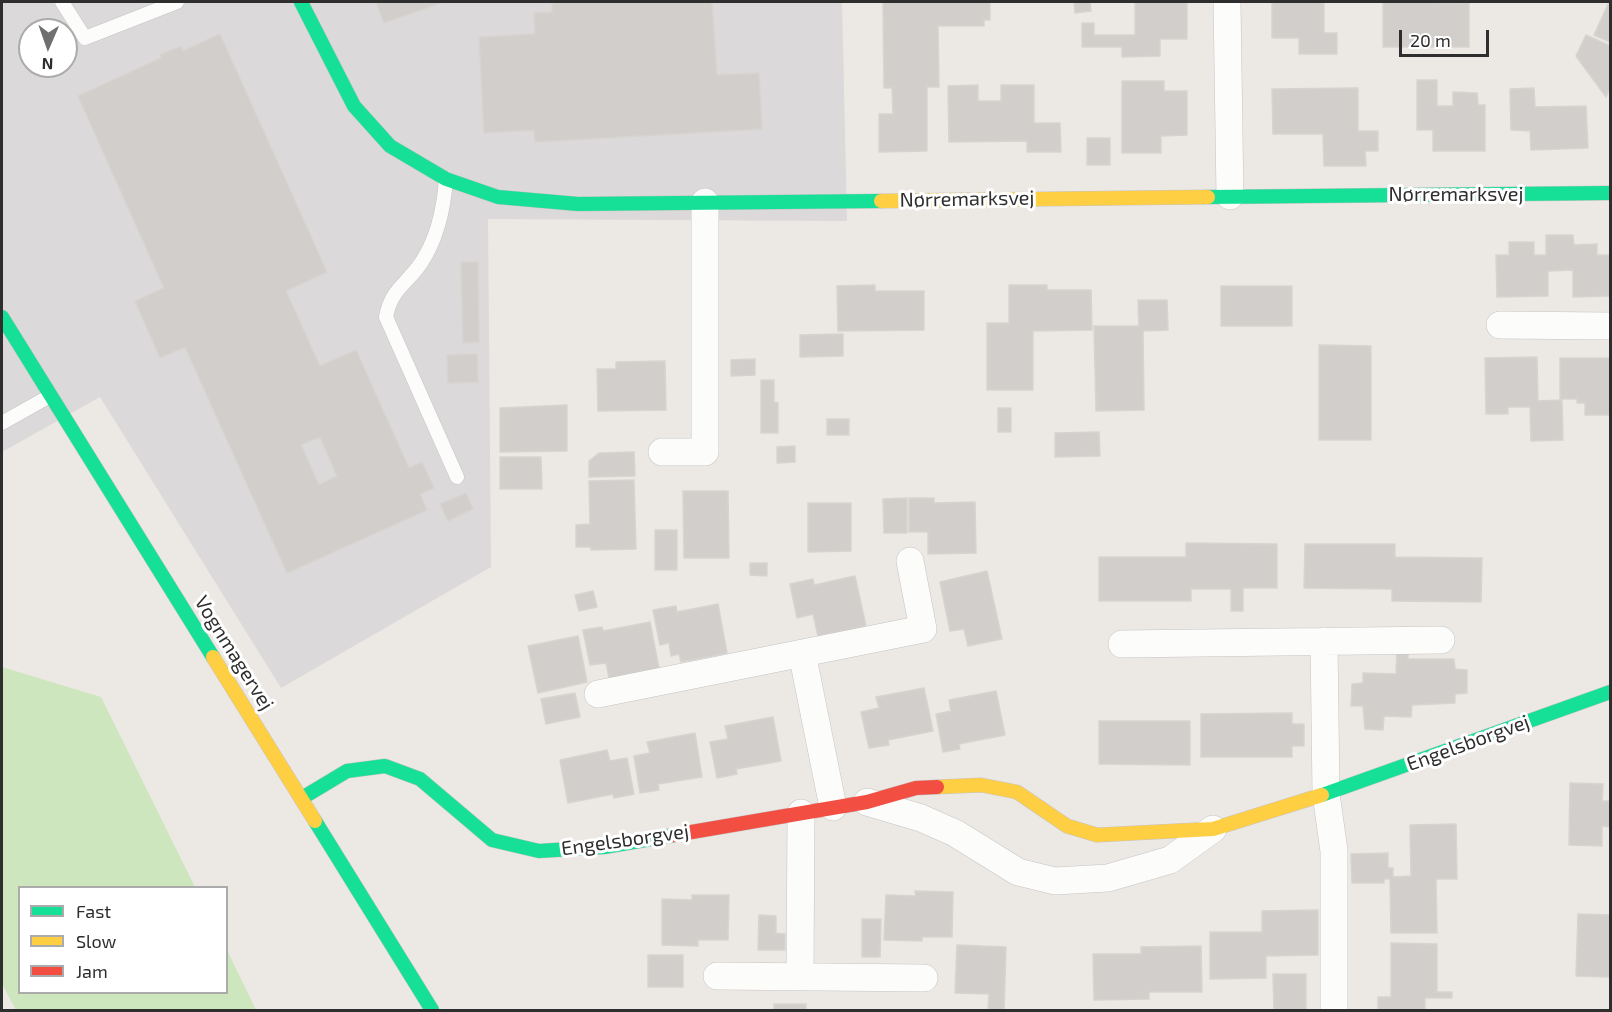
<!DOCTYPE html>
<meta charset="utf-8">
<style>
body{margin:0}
#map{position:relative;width:1612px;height:1012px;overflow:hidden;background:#ece8e4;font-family:"Exo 2",sans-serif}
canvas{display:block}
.frame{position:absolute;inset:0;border:3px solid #2e2e2e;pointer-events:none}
.legend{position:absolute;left:18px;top:886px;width:210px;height:108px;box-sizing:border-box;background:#fff;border:2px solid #ababab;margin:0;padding:8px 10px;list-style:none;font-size:18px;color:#2e2e2e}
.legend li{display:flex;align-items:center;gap:12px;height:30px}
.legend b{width:30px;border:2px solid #ababab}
.north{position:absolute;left:18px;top:18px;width:60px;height:60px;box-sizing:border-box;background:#fff;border:2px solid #ababab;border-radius:50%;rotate:182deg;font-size:16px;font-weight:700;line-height:24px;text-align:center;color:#2e2e2e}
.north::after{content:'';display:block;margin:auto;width:21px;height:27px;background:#706f6e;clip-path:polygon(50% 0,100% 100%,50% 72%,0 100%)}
.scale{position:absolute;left:1399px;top:30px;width:90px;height:27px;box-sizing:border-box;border:3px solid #2e2e2e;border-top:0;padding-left:8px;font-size:18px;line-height:21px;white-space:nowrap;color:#2e2e2e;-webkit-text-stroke:4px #fff;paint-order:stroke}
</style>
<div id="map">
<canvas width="1612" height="1012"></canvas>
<div class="frame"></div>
<ul class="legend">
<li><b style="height:8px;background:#16e098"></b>Fast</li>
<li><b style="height:8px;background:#ffcf43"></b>Slow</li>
<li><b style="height:8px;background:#f24e42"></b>Jam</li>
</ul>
<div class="north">N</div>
<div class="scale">20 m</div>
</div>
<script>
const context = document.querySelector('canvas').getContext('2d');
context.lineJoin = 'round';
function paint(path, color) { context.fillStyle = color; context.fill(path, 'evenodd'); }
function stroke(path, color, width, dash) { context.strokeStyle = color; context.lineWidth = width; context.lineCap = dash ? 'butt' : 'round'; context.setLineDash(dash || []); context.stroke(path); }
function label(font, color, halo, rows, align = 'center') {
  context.font = font + ' "Exo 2",sans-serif'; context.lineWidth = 6; context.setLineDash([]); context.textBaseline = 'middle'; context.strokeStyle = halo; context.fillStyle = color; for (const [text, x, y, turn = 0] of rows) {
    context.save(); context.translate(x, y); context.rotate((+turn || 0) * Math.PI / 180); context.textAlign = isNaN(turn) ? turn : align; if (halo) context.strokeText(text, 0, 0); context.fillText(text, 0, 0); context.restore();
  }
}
paint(new Path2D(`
 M2,2H842L847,221L488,219L491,567L281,688L100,397L2,452ZM30,30H66V66H30Z`), '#dcd9db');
paint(new Path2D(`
 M2,667L101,697L195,887L20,888V992H226L227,950L256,1010H16L2,984Z`), '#cee6be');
const building = new Path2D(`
 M376,2H443L384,23Z
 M573,2H712L717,75L759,73L762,129L535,142L534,130L484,133L479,37L535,34L534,13L552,12V3Z
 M883,2H990V20H984V26H938L939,87H927V151L879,152V114H893L892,88H884Z
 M1074,2H1090L1091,11L1075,13Z
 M1135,2H1187V39H1160V56L1122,57V47H1082V23H1094V35H1135Z
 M1272,2H1324V33H1337V54H1299V38H1272Z
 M1383,2L1469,3V47H1383Z
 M1609,2H1610V42L1594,35Z
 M220,34L327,272L286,291L320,366L356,350L409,468L422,462L434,488L420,494L427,510L287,573L185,347L160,358L135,301L164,288L78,96L161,58L160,55L181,46L183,51ZM320,437L337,476L319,485L301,445Z
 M1586,35L1610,46V87L1606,97L1576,56Z
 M1417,80H1437V106H1453V92L1477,93L1478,105H1485V151H1433V130H1417Z
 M1122,81H1164V91H1187V135L1161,136V153H1122Z
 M978,85V101H1001V85H1034V123H1060L1061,152H1027V141L949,142L948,86Z
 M1358,88V131H1378V151H1365L1366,166H1324L1323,134H1273L1272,89Z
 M1534,88L1535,107L1586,106L1588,148L1531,150L1530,131L1511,130L1510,89Z
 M1087,138H1110V165H1087Z
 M1546,235H1573L1574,245L1597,244V255H1610V296L1573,297V270L1548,271V296L1497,297L1496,255H1509V242H1534V255H1546Z
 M461,262H478L479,342L463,343Z
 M875,285V291H924V330L838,331L837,286Z
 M1009,285H1047V290H1091L1092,330L1033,331V390H987V323H1009Z
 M1221,286H1292V326H1221Z
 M1138,300H1167L1168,330L1143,331L1144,410L1096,411L1094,326H1139Z
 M843,334V356L800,357V335Z
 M1319,345L1371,346V440H1319Z
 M477,354L478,382L448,383L447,355Z
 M1537,357L1538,401L1562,400L1563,440L1531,441L1530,407H1508V414H1486L1485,358Z
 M1560,358H1610V415H1585V403H1577V399H1560Z
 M755,359V375L731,376V360Z
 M665,361L666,410L598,411L597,369H616V362Z
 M761,380H774V402L778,403V433H761Z
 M567,405V451L500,452V408Z
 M998,408H1011V432H998Z
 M827,419H849V435H827Z
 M1099,432L1100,456L1055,457V433Z
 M795,446V462L777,463V447Z
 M634,452L635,476L589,477V461L599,453Z
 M500,457H541L542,489H500Z
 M634,480L636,549L591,550V547H576V525L590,524L589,481Z
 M683,491H728L729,558H684Z
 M466,493L473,509L448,521L440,504Z
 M907,498V533H884L883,499Z
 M909,498H934V503L975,502L976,553L928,554V532H909Z
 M808,503H851V551L808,552Z
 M655,530H677V570H655Z
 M1186,543L1277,544V588H1243V611H1231V589H1191V601H1099V557H1186Z
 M1305,544H1395V557L1482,558L1481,602L1392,601V589L1304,588Z
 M750,563H767V576L750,575Z
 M987,571L1002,639L968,646L964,629L950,631L940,582Z
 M855,576L866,626L818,636L813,614L797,618L790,584L813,579L814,585Z
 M593,591L597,607L579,611L575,595Z
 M718,604L727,653L681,662L679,654L671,656L669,643L660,645L653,610L676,606L677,612Z
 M650,622L659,668L609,678L606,663L590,665L583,630L602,627L603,631Z
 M578,636L587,682L538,693L528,646Z
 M1408,649V659H1454L1455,669L1467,670V693L1455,694V703L1412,705L1411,717L1384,716L1383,730L1365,729L1363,706H1351L1352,684L1363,683V673L1396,674L1397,650Z
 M924,688L933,731L888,740L889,745L869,748L861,712L879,708L876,697Z
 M996,691L1005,735L959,744L960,749L943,752L936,714L951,711L949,700Z
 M575,693L580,717L546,724L541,699Z
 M1292,713V724H1304V746H1292V757H1201V714Z
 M773,717L781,761L736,769L737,774L717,778L710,742L728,739L725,726Z
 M1099,721H1190V765L1099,764Z
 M695,733L702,777L658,784L659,790L640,793L634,756L650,753L647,742Z
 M607,750L610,761L627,758L634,794L614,798L613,794L568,803L560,760Z
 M1570,783L1603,784L1602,801H1610V827L1602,826V846L1569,845Z
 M1456,824L1457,879H1436L1437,933H1391L1390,879H1384V883H1352L1351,854L1388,853V868H1393V877L1411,876L1410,825Z
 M915,891L953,892L952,937H922V941L884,940L886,895L916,896Z
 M692,895H729L728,940H698V946L662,945V899L692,900Z
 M1318,910V955L1266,956V978L1210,979V932H1262V911Z
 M1578,914L1610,915V977L1576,976Z
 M759,915L776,916V933L785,934V950H758Z
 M862,919H881L880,957H862Z
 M1391,943L1437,944V992H1452V998H1425V1010H1378V997H1391Z
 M957,945L1006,947L1004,1010H988L989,994L955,993Z
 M1201,946L1202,992H1149V999L1094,1000L1093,954H1141V947Z
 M648,955H683V987H648Z
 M1273,974H1306V1010H1274Z
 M774,1004H806V1010H774Z`);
paint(building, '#d1cecb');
stroke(building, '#d7d4d0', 1.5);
const lane = new Path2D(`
 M62,2L85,38L177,2
 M446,179C444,207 437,239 421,263C406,285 391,289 386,317L457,477
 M2,423L50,396`);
const street = new Path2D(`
 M1227,2L1230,196
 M1500,325L1610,326
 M662,452H705V202
 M1324,641L1326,794L1334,851V1010
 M1122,644L1441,640
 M802,653L833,807
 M598,694L923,629L910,561
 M867,802L921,818L955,833L1018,872L1055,881L1108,878L1170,860L1213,829
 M717,976L924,978
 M800,977L801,813`);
const fast = new Path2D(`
 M301,2L354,106L390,146L446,179L498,197L578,204L881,201
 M1208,197L1610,193
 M2,317L213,657
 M1322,795L1610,692
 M302,798L347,771L385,766L420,779L492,840L539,851L604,847L674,835
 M315,821L432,1010`);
const slow = new Path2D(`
 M881,201L1208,197
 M213,657L315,821
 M937,787L981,785L1017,792L1067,826L1097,835L1213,829L1322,795`);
const jam = new Path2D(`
 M674,835L867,802L916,788L937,787`);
stroke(lane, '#c5c4c5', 15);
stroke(street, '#c5c4c5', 28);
stroke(fast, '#c5c4c5', 15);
stroke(slow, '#c5c4c5', 15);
stroke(jam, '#c5c4c5', 15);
stroke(lane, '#fcfcfb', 14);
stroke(street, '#fcfcfb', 27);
stroke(fast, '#16e098', 14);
stroke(slow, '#ffcf43', 14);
stroke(jam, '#f24e42', 14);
label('20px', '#2e2e2e', '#fff', [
 ["Nørremarksvej",1456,194],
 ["Nørremarksvej",967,199,-1],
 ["Vognmagervej",234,653,58],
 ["Engelsborgvej",1468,743,-20],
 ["Engelsborgvej",625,840,-8]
]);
</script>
